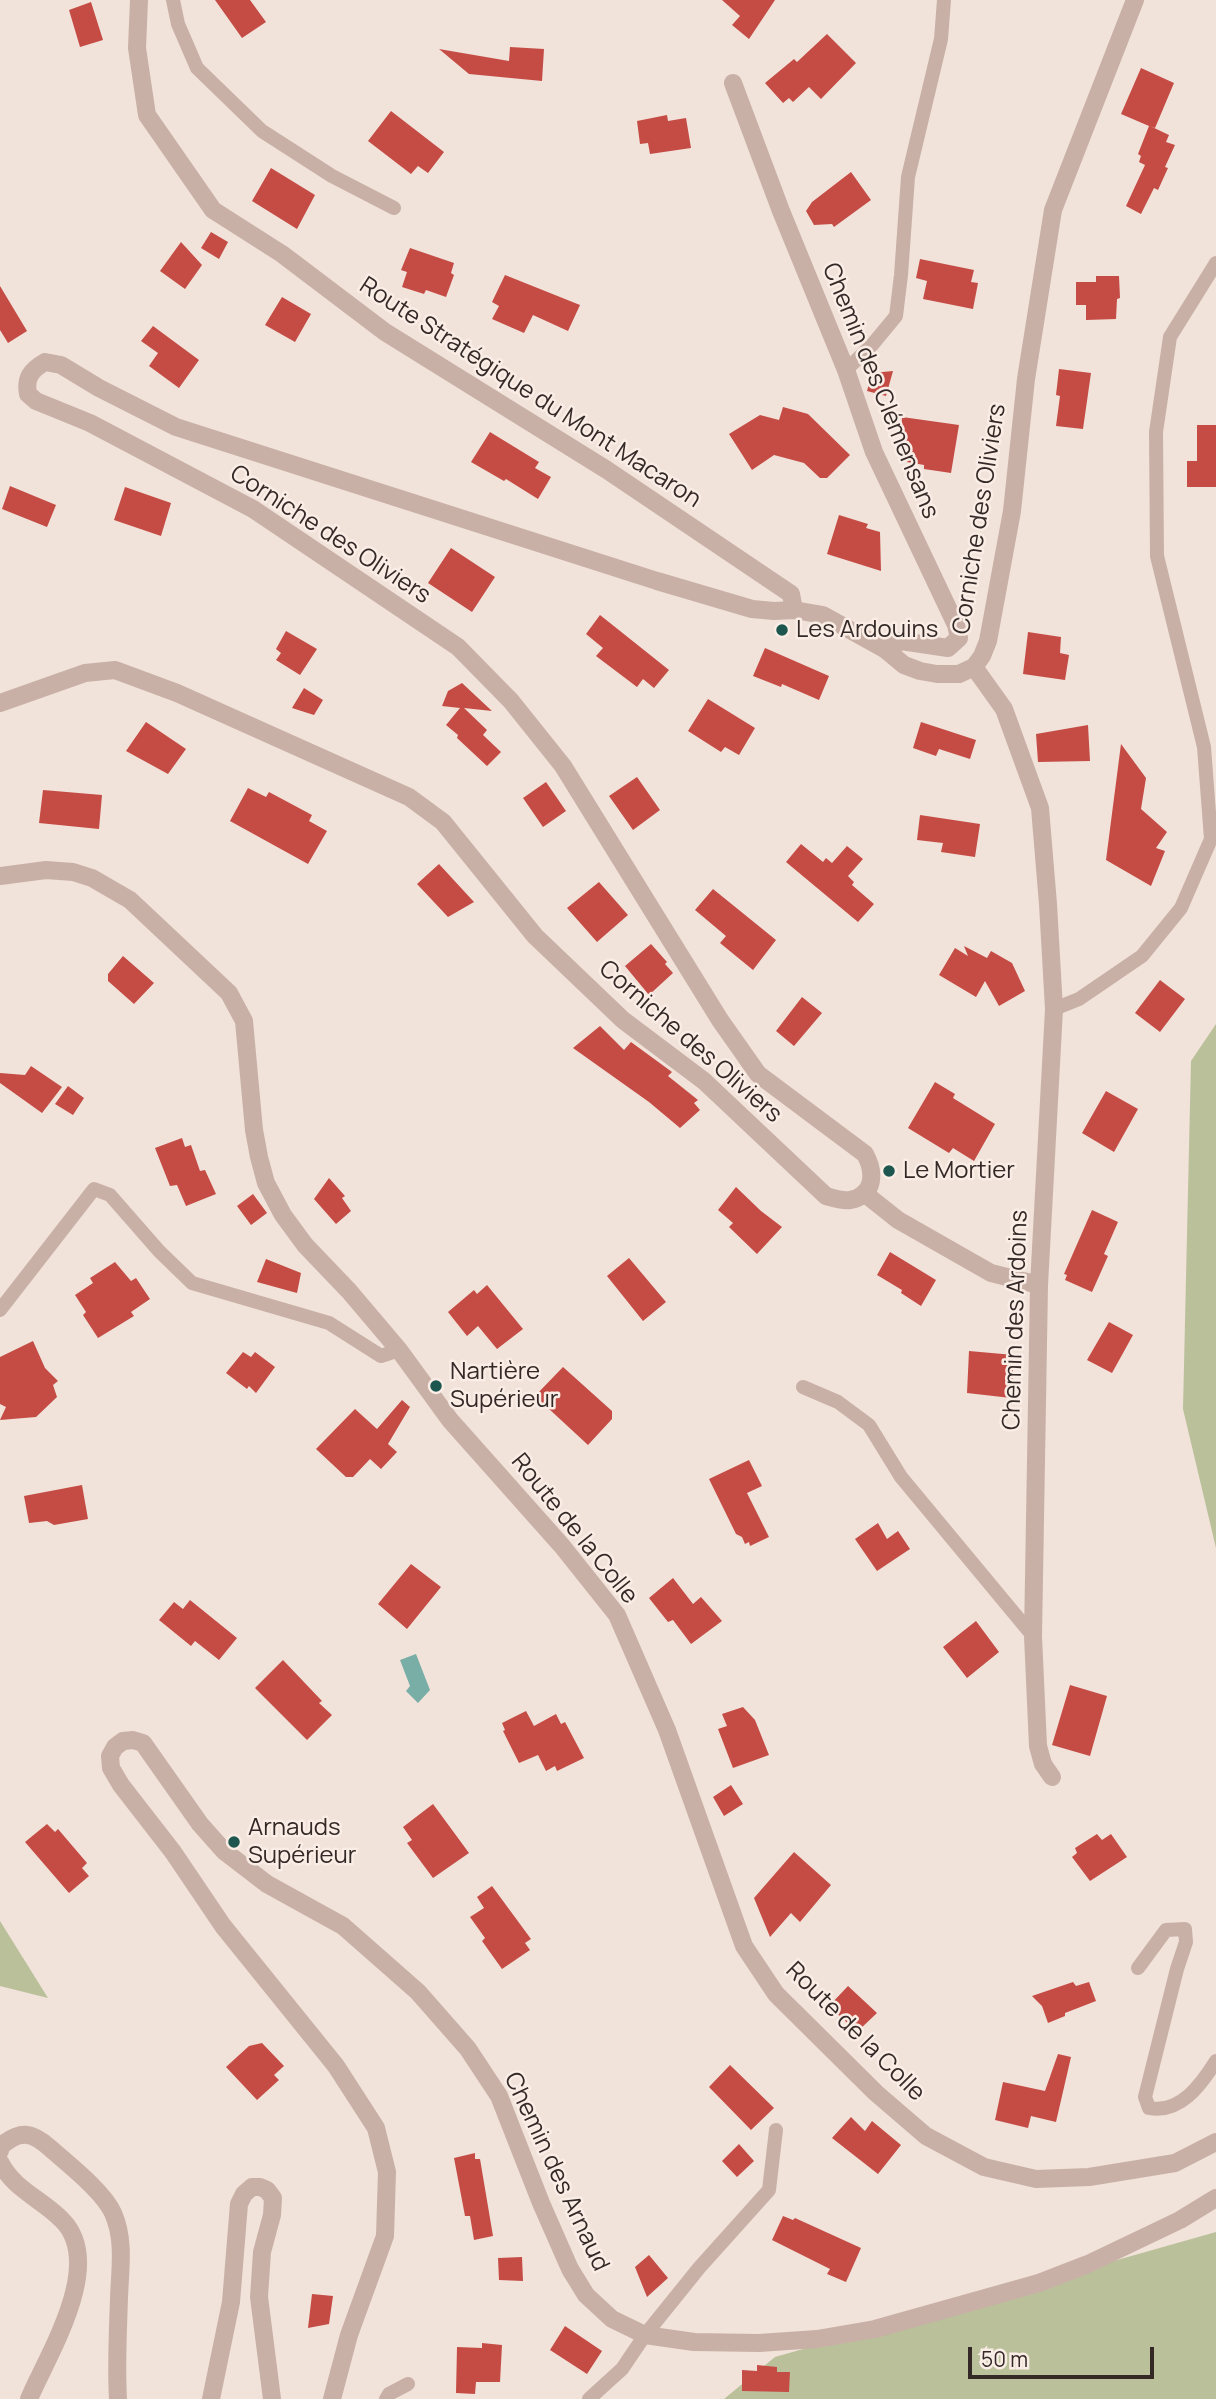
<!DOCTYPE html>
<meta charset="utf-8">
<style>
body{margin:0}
#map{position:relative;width:1216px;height:2399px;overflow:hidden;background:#f1e2da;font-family:Manrope,sans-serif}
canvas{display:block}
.scale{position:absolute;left:968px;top:2347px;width:186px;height:32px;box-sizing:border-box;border:4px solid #352927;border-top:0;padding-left:9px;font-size:21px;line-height:24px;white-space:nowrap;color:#352927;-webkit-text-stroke:5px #f9ede6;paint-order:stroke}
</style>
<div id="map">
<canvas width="1216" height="2399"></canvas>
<div class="scale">50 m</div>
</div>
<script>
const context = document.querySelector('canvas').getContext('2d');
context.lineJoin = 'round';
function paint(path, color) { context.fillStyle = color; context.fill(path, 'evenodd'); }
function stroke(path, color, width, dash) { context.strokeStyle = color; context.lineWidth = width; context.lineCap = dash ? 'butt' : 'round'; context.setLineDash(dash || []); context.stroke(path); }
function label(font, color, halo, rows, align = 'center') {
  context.font = font + ' Manrope,sans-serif'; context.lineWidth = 5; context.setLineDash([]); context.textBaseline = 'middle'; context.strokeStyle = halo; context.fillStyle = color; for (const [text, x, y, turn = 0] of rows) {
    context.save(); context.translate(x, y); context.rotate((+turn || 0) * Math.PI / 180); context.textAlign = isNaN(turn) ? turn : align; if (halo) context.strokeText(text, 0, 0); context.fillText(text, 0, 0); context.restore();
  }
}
paint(new Path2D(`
 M1216,1024V1548L1183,1409L1191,1061Z
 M0,1921L48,1998L0,1986Z
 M1216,2232V2399H724L775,2357Z`), '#bac09a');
paint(new Path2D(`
 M416,1654L430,1690L418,1703L406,1691L410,1686L400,1660Z`), '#79aea6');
paint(new Path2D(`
 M215,0H250L266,22L242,38Z
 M722,0H775L749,39L732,25L740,16Z
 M91,2L103,40L80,47L69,10Z
 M827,34L856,63L821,99L809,87L793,102L789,98L783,103L765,83L794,59L797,62Z
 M510,47L544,49L542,81L469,74L439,49L509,61Z
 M1141,68L1174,83L1155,128L1150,126L1169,135L1166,142L1175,145L1165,167L1168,168L1158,190L1154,188L1141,214L1126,206L1145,165L1139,162L1141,156L1138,154L1149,126L1121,114Z
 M391,111L444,152L428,173L418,166L411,174L368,141Z
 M667,115L668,121L686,118L691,148L650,154L648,143L640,144L637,121Z
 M271,168L315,195L297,229L252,201Z
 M851,172L871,200L834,227L832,224L814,225L806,211L812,202Z
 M211,232L228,242L219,259L201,248Z
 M181,242L202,265L185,289L160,271Z
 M410,248L454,263L451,273L454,275L446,297L426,290L424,294L402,287L407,272L401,270Z
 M920,259L974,270L971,282L978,283L973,309L923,299L927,281L916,278Z
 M505,275L580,305L568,331L533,315L524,333L492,319L499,306L492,302Z
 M1096,276H1119L1120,298L1117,299L1116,319L1086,320V305H1076V282H1096Z
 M0,286L27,331L8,343L0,330Z
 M282,297L311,314L295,342L265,325Z
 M153,326L199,360L179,388L149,366L158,353L141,341Z
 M1059,369L1091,373L1083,429L1056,426L1060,396L1056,395Z
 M893,371L886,396L867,391L872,373Z
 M783,407L808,414L850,455L827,478H820L804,463L774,455L752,470L729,434L760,415L779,420Z
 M902,417L959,425L951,473L924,469V465L907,462L909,441L901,440Z
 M1197,425H1216V487H1187V461H1197Z
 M490,432L539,462L535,468L551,477L538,499L506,479L504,481L471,462Z
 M10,486L56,505L47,527L2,509Z
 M125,487L171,503L161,536L114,520Z
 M839,515L868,524L866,528L880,532L881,571L827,554Z
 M451,548L495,577L472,612L428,583Z
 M600,615L669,670L654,688L643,679L637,687L596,656L603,648L586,634Z
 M286,631L317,649L300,675L276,660L281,653L276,649Z
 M1028,632L1061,637L1060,653L1069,655L1065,680L1023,674Z
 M765,648L829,676L819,700L782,684L781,687L753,676Z
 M462,683L492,711L464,708L487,730L483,735L501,752L487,766L457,738L458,735L446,725L460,708L442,706L448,691Z
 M304,688L323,700L314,715L292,708Z
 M708,699L755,728L739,755L725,747L721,752L688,731Z
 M146,722L186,749L168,774L126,751Z
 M921,722L976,740L970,759L939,749L936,756L913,748Z
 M1088,725L1090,761L1038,762L1036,734Z
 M1121,744L1146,778L1141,809L1167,832L1156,848L1165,851L1151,886L1106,860Z
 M637,777L660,810L633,830L609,796Z
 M546,782L566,811L543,827L523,798Z
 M248,788L266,797L269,792L312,815L309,821L327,831L308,864L230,821Z
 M43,790L102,795L99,829L39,823Z
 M920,815L980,824L975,857L941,852L943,843L917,840Z
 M801,844L823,862L826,858L832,863L847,846L863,859L848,876L854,882L852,885L874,904L858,922L786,862Z
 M439,864L474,902L448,917L417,884Z
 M599,882L628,915L597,942L567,908Z
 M713,889L776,940L753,970L720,943L726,936L695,910Z
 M651,944L667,962L665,964L673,973L649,995L625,966Z
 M964,946L987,958L991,951L1012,963L1025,991L999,1006L985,981L976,997L939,975L955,948L968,956Z
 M123,956L154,983L134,1004L108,981V974Z
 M1160,980L1185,999L1160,1032L1135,1013Z
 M802,997L822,1013L794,1046L776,1031Z
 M600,1026L624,1050L631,1042L672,1072L668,1076L698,1100L694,1103L700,1110L680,1128L649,1102L573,1048Z
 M31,1066L62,1087L42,1113L0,1083V1073L25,1075Z
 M935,1082L955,1094L953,1098L995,1124L974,1161L953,1148L949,1153L908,1128Z
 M68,1086L84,1098L73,1115L55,1104Z
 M1106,1091L1138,1109L1114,1152L1082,1133Z
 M182,1138L185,1147L191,1145L200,1171L205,1170L216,1194L186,1206L177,1185L170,1186L155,1148Z
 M329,1178L345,1196L342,1198L351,1211L336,1224L314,1199Z
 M736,1187L761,1211L782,1227L757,1254L729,1227L733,1223L718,1210Z
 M253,1194L267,1213L251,1225L237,1206Z
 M1092,1210L1118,1222L1104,1254L1108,1256L1092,1292L1065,1280L1067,1275L1064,1274Z
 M890,1252L936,1280L921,1306L901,1293L902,1290L877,1275Z
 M629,1258L666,1302L643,1321L607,1276Z
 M266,1259L301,1273L297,1293L257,1282Z
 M115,1262L131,1281L136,1278L150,1299L131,1312L134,1316L98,1338L83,1315L86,1312L75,1295L93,1283L90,1278Z
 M487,1285L523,1329L497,1349L478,1326L467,1336L448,1312L474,1290L477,1294Z
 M1109,1322L1133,1335L1112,1373L1087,1360Z
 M33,1341L45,1368L58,1381L53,1385L57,1397L36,1417L0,1420L6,1407L0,1404V1357Z
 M969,1351L1014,1355L1011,1398L967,1393Z
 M243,1352L251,1357L255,1352L275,1367L256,1393L249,1386L247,1389L226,1373Z
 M563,1367L612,1411V1419L588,1445L535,1396Z
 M402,1400L410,1407L388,1444L397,1452L381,1469L370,1459L353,1477H346L316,1449L355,1409L377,1429Z
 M749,1460L762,1486L747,1493L769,1537L750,1546L749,1542L745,1544L742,1537L736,1534L709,1479Z
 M82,1485L88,1519L54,1525L47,1521L29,1523L24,1496Z
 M878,1523L887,1539L898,1531L910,1549L877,1571L855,1539Z
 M411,1564L441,1587L407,1629L378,1604Z
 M673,1578L693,1604L701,1597L722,1621L691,1644L673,1620L668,1622L649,1598Z
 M190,1600L237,1638L219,1660L195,1641L191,1646L159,1620L174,1602L183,1609Z
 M976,1621L999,1652L967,1678L943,1647Z
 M283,1660L322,1701L319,1703L332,1715L307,1740L255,1688Z
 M1070,1685L1107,1696L1090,1756L1052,1745Z
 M743,1707L755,1720L769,1755L733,1768L718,1729L727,1726L722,1714Z
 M526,1711L534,1726L556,1714L561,1724L565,1722L584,1758L557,1771L555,1766L546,1771L538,1755L519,1763L503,1731L505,1730L502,1723Z
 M731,1785L743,1804L724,1816L713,1797Z
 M433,1804L469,1853L433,1878L407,1843L412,1840L403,1827Z
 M47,1824L55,1832L58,1829L87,1863L82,1868L89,1876L69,1893L25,1842Z
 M1097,1834L1102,1840L1111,1834L1127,1857L1090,1881L1072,1857L1077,1853L1075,1848Z
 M794,1852L831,1885L800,1922L791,1913L770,1937L754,1898Z
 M492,1886L531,1939L525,1943L530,1950L502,1969L482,1941L485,1938L470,1917L484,1908L477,1897Z
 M1073,1982L1076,1986L1089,1982L1096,2001L1065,2013V2016L1048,2023L1042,2006L1032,1996Z
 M848,1986L877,2013L857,2032L829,2006Z
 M262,2043L284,2066L274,2075L279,2080L257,2100L226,2067L249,2046Z
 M1058,2054L1071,2057L1056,2122L1031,2116L1028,2128L995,2120L1003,2082L1045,2091Z
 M730,2065L774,2108L751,2130L709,2087Z
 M851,2117L865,2131L872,2121L901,2145L878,2174L832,2138Z
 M739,2144L754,2161L737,2177L722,2161Z
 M475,2153V2159H480L493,2236L474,2240L470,2216H465L454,2158Z
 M783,2216L793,2220L795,2218L861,2248L846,2282L827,2274L830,2269L772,2240Z
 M649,2255L668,2278L647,2297L635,2267Z
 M522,2257L523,2281L499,2280L498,2258Z
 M312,2294L333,2296L329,2324L308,2328Z
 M565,2326L602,2351L587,2374L550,2350Z
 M482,2343L502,2345L500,2382H476L475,2394L456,2393L457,2347L482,2348Z
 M757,2365L777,2367V2372H790L789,2392L742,2391V2370L757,2371Z`), '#c54c45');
stroke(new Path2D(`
 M173,0L178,24L197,68L262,131L332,176L394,208
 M846,370L872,345L896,316L901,275L908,177L941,39L944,0
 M1054,1009L1079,999L1142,956L1181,908L1211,839L1204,747L1157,556L1156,432L1170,337L1216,263
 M0,1310L94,1189L110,1195L159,1251L192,1283L329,1323L381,1356L399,1350
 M803,1387L838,1402L869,1425L901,1477L1033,1636
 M1138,1968L1166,1930L1185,1929L1186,1942L1177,1969L1145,2097L1149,2108C1180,2114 1201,2085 1216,2061
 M386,2399L389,2394L408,2384
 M589,2399L622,2369L645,2335L699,2268L769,2190L776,2130`), '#c9b0a6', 14);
stroke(new Path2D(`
 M139,0L137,48L147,115L213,210L282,254L385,332L607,470L791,594L794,610
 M733,83L781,211L846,370L874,452L956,625L959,638L948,648L901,641L886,650
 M974,667L1004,709L1040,808L1048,904L1054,1009L1039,1285L1033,1636L1038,1746L1043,1764L1052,1777
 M864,1193L898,1220L991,1273L1039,1285
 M0,2151V2147C20,2129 32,2132 50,2148C68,2164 104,2192 113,2213C125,2240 120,2269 119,2298C118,2331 116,2365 118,2399
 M0,2162C14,2190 42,2199 62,2220C106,2264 48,2354 29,2399
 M211,2399L231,2302L239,2204L244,2194L252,2187H260L267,2190L273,2198L272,2215L262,2252L259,2297L272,2399
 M332,2399L349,2335L385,2236L387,2172L376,2128L336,2066L223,1926L173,1852L121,1785L111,1768L110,1756L115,1747L123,1741L133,1740L143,1743L200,1824L224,1851L267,1884L343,1926L418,1992L468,2049L499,2096L541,2203L570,2269L586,2295L612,2319L645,2335L694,2342L759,2343L817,2339L875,2329L1039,2283L1088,2264L1180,2220L1216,2198`), '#c9b0a6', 18);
stroke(new Path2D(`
 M0,703L85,673L115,670L177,693L409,797L443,822L535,936L623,1020L704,1081L826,1196C833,1198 842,1201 850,1200C875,1196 875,1172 865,1154L758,1074L720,1020L563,766L511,701L458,647L253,509L90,423L36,401L28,394C25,378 31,370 45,362L61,365L99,388L176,427L657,581L752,609L774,611L794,610L823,615L886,650L904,665L920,671L937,674H959L974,667L982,656L988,641L1012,511L1026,379L1053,210L1135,0
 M0,876L46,870L73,872L92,878L130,900L229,993L244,1021L254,1130L259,1157L266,1183L283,1215L305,1245L349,1291L399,1350L450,1420L562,1546L617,1615L667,1730L744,1946L776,1994L876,2093L926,2136L984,2167L1036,2179L1089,2177L1175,2163L1216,2142`), '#c9b0a6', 18);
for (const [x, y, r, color] of [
 [782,630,7,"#1d564f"],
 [889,1171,7,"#1d564f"],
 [436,1386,7,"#1d564f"],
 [234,1842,7,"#1d564f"]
]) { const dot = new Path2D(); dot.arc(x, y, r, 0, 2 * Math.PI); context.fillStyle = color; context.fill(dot); stroke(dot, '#f9ede6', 2.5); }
label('24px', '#352927', '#f9ede6', [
 ["Chemin des Clémensans",880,391,68],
 ["Route Stratégique du Mont Macaron",530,393,33],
 ["Corniche des Oliviers",980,519,-81],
 ["Corniche des Oliviers",330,535,33],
 ["Corniche des Oliviers",690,1042,41],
 ["Chemin des Ardoins",1016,1320,-88],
 ["Route de la Colle",574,1529,51],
 ["Route de la Colle",855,2032,45],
 ["Chemin des Arnaud",556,2172,65]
]);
label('24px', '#352927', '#f9ede6', [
 ["Les Ardouins",796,630],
 ["Le Mortier",903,1171],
 ["Nartière",450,1372],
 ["Supérieur",450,1400],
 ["Arnauds",248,1828],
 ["Supérieur",248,1856]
], 'left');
</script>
